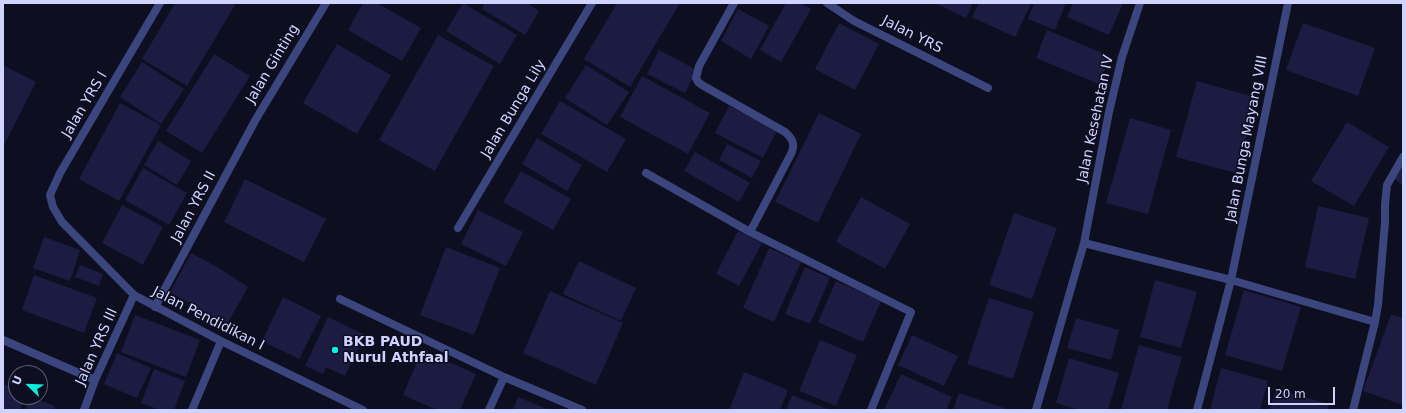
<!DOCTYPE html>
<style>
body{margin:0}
#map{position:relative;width:1406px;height:413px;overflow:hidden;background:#0e0e21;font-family:"DejaVu Sans",sans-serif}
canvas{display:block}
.frame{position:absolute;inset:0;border:4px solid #d0d3fd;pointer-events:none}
.north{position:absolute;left:8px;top:365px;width:40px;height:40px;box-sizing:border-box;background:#0e0e21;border:1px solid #5c5d79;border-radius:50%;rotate:293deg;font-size:11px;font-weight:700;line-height:16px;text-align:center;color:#d0d3fd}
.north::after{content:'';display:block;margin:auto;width:14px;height:18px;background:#09f0dd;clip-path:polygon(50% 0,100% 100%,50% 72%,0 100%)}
.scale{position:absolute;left:1268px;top:387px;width:67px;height:18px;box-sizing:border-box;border:2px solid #d0d3fd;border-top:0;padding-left:5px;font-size:12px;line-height:14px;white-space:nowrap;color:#d0d3fd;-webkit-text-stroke:3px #0e0e21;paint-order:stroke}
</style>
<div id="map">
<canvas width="1406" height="413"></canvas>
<div class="frame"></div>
<div class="north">U</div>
<div class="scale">20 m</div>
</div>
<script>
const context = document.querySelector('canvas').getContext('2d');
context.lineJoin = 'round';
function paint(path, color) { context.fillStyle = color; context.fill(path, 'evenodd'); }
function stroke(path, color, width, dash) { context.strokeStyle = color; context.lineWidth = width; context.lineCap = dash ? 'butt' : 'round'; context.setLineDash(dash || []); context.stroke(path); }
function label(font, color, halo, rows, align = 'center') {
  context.font = font + ' "DejaVu Sans",sans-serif'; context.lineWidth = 3; context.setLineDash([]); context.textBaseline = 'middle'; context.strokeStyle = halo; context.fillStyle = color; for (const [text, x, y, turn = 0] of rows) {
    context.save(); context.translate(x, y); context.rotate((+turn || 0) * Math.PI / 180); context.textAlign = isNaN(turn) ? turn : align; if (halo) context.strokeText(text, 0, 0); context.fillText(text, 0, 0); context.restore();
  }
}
paint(new Path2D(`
 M175,3H236L187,86L142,59Z
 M363,3H377L421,28L402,61L348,30Z
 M463,3L517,35L500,64L446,31Z
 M485,3H527L539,11L525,35L482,9Z
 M617,3H680L630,87L584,59Z
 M786,3H801L811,9L781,62L760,50Z
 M935,3H973L966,18Z
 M979,3H1030L1031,4L1015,37L972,17Z
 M1034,3H1066L1055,30L1028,19Z
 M1073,3H1123L1109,35L1067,17Z
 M738,9L769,26L751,59L721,41Z
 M839,23L879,44L855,90L815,69Z
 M1303,23L1375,48L1358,96L1286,70Z
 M1047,30L1110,56L1099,84L1036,58Z
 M438,35L494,66L435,171L379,140Z
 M337,44L391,75L357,134L303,103Z
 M659,50L697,70L685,93L647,74Z
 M214,54L250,76L202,153L166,131Z
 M142,62L184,89L161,124L120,97Z
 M3,65L36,82L3,147Z
 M586,65L629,92L607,125L565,98Z
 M642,76L710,113L688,154L620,117Z
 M1197,81L1257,98L1236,173L1176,157Z
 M560,101L626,139L607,172L541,134Z
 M120,103L161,125L119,201L79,179Z
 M729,106L777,130L763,158L715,133Z
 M819,113L861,134L818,223L775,202Z
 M1130,118L1171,130L1148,214L1106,203Z
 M1347,122L1389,147L1354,206L1311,181Z
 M537,138L582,165L567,191L522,164Z
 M158,141L191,161L177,185L144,165Z
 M727,144L761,161L752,178L719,160Z
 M695,152L750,183L739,202L684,171Z
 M1403,165V185L1394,179Z
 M143,168L187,193L169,225L125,200Z
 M521,171L571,199L553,230L503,202Z
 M245,179L326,219L304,262L224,222Z
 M861,197L910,224L885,269L836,242Z
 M122,205L163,227L143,265L102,243Z
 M1318,206L1369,218L1355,279L1305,267Z
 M478,210L523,232L506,266L461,244Z
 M1014,213L1057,228L1032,299L989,285Z
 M738,231L762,243L739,286L716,274Z
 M44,237L80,250L70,281L33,268Z
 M446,247L500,268L474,335L420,315Z
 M769,248L801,262L774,322L743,308Z
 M191,253L219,268L248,287L226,326L197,307L170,292Z
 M579,261L636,288L621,321L563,294Z
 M80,265L103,274L99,286L75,277Z
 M805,267L830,278L810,324L785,314Z
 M34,275L97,298L84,333L22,310Z
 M1155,280L1197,292L1181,348L1140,337Z
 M836,281L881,301L863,342L818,322Z
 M1244,290L1301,307L1282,371L1225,355Z
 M550,291L623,323L596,385L523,353Z
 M283,297L321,316L299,359L262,341Z
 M989,298L1034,312L1013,379L967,364Z
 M1391,314L1403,318V405L1363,391Z
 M135,315L200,340L186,377L121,352Z
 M328,317L365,335L345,376L326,367L323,374L305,366Z
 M1076,318L1119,330L1111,360L1067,348Z
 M912,335L958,356L944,386L898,365Z
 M820,340L857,355L836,406L799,391Z
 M1139,345L1182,357L1167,410H1121Z
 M422,350L476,374L460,410H437L403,395Z
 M117,353L151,368L137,398L104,384Z
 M1069,358L1119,373L1108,410H1079L1056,403Z
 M1221,368L1268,381L1260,410H1210Z
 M154,369L185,381L174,410H160L141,403Z
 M744,372L788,390L780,410H729Z
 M901,374L952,397L946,410H884Z
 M3,384L16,389V397H25L20,410H3Z
 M1276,389L1329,404L1327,410H1270Z
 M959,393L1010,410H953Z
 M792,395L830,410H786Z
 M30,397L55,406L54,410H25Z
 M518,397L549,410H513Z`), '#1c1b41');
stroke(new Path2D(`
 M160,3L60,173L50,195L53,207L62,222L134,295L221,341L363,410
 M734,3L699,66L696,78L698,82L702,85L785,132C792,138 795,143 792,152L750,232L911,312L871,410
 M827,3L854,21L988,88
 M646,173L750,232
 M458,228L592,3
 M1084,243L1231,280L1375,322
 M340,299L504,377L582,410
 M155,307L256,119L326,3
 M3,340L95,380
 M84,410L95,380L134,295
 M192,410L221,341
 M489,410L504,377
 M1036,410L1084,243L1109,112L1122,57L1140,3
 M1197,410L1231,280L1288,3
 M1353,410L1375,322L1378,305L1385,222V205L1387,185L1403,157`), '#3b457e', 8);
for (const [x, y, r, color] of [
 [335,350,4,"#09f0dd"]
]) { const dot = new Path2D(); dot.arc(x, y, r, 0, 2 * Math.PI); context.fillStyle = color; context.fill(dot); stroke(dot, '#0e0e21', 1.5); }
label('14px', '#d0d3fd', '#0e0e21', [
 ["Jalan YRS",912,35,27],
 ["Jalan Ginting",273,64,-59],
 ["Jalan YRS I",85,105,-59],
 ["Jalan Bunga Lily",514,109,-59],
 ["Jalan Kesehatan IV",1096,119,-78],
 ["Jalan Bunga Mayang VIII",1247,139,-79],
 ["Jalan YRS II",194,207,-62],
 ["Jalan Pendidikan I",208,319,27],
 ["Jalan YRS III",97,347,-66]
]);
label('bold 14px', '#d0d3fd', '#0e0e21', [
 ["BKB PAUD",343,342],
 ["Nurul Athfaal",343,358]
], 'left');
</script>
